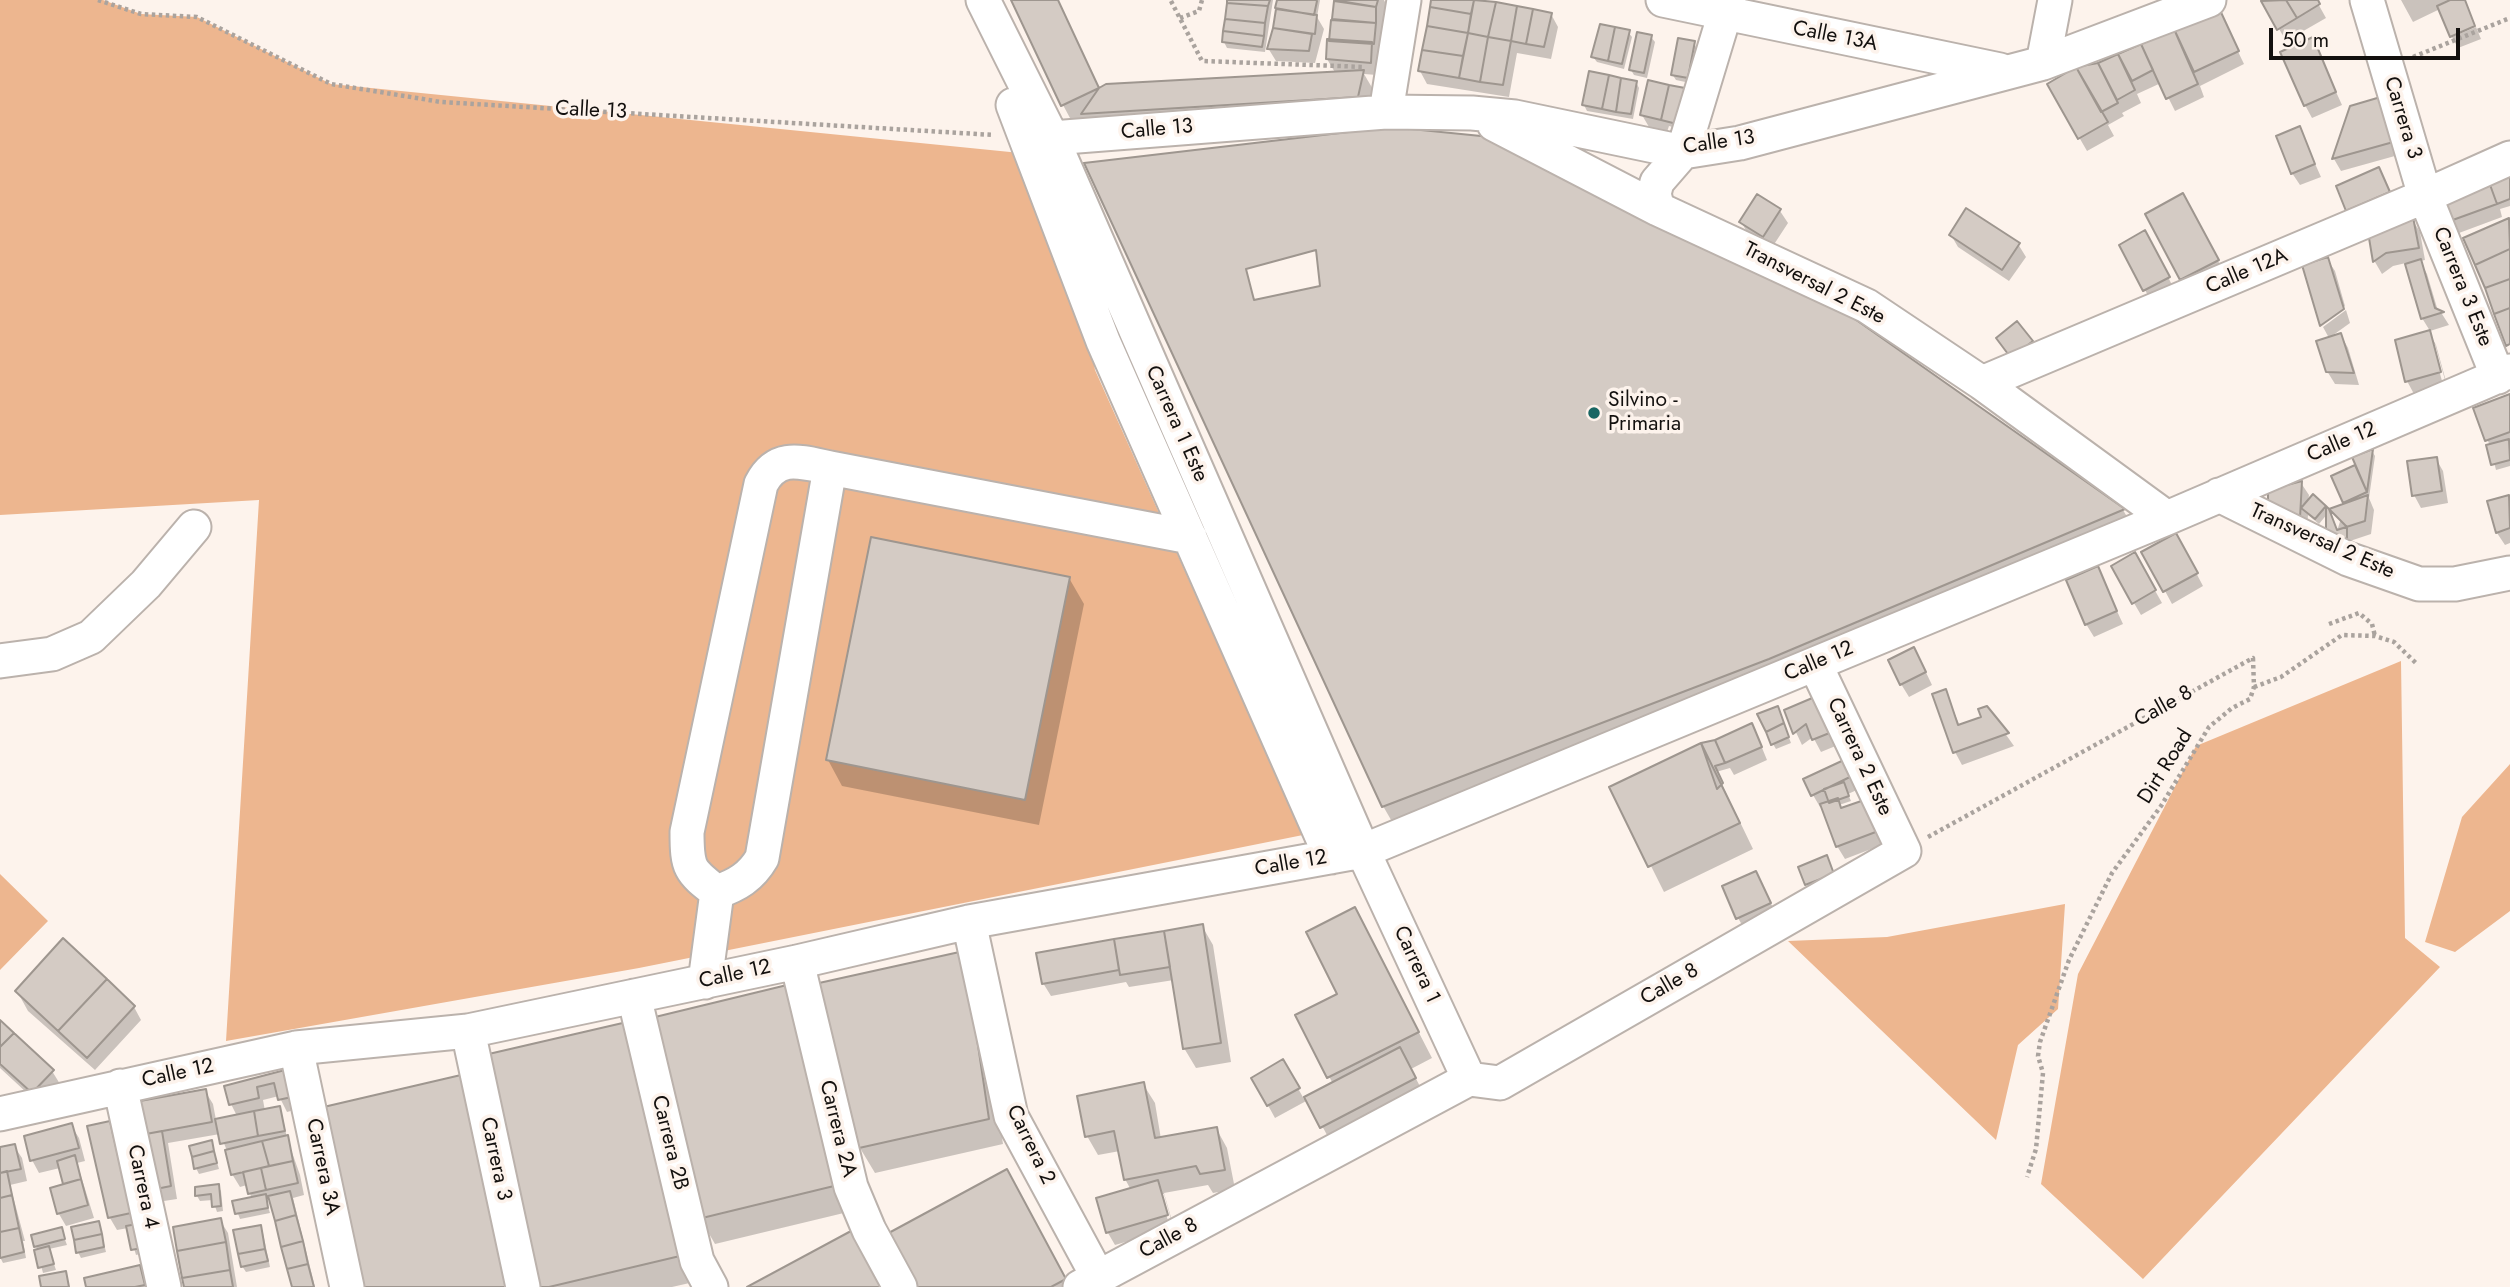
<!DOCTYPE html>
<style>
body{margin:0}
#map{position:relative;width:2510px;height:1287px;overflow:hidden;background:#fdf3ec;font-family:Jost,sans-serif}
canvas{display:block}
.scale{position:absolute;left:2269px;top:28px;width:191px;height:32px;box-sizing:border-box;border:4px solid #13100e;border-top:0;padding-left:9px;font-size:21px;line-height:24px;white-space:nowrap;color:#13100e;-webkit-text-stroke:5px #fdf3ec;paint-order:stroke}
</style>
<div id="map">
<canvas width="2510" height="1287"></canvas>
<div class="scale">50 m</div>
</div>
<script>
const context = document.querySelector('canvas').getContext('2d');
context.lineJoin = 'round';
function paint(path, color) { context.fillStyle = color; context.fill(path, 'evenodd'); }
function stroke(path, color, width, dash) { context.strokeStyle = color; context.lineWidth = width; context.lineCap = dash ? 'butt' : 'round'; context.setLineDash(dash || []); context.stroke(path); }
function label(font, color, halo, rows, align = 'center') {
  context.font = font + ' Jost,sans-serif'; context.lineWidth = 7; context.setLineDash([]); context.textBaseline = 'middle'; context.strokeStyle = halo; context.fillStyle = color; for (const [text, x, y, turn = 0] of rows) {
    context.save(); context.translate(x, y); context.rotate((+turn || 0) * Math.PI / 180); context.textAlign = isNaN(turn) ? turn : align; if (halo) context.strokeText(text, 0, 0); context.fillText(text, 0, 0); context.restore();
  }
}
paint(new Path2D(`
 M0,0H103L141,14L197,17L331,84L1060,157L1095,370L1303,835L639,968L226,1041L259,500L0,515Z
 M2401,661L2405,938L2440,967L2143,1279L2041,1184L2078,974L2196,746Z
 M2510,764V911L2455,952L2425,942L2462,817Z
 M0,874L48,921L0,970Z
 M2065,904L2058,1009L2018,1045L1996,1140L1788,941L1887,937Z`), '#edb68f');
paint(new Path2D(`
 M1013,0H1058L1100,89L1336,74L1327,59L1336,0H1384L1386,4L1377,75L1364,74L1374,91L1369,116L1077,131L1063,105Z
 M1230,0H1273L1265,52L1227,48L1224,42Z
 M1278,0H1320L1317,17L1324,29L1315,63L1276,61L1268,48L1279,11Z
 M1433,0H1473L1551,14L1558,27L1551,59L1517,53L1509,97L1427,84L1420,71Z
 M2266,0H2316L2326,18L2286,41L2263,1Z
 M2401,0H2463L2475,24L2451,34L2440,9L2413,22Z
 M2218,10L2244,64L2200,86L2204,97L2175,111L2161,83L2137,94L2141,103L2122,113L2124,116L2108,125L2114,136L2087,151L2049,85Z
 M2476,27L2481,39L2458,48L2452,37Z
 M1628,32L1632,37L1624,69L1597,62L1593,57Z
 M1651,37L1655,42L1647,78L1634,75L1631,70Z
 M2312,39L2342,105L2312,118L2305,105Z
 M1694,43L1697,49L1690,83L1676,80L1672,74Z
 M1636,82L1639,88L1633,119L1587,111L1584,105Z
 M1650,82L1680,129L1669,126L1667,132L1649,127L1642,115Z
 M2384,98L2402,154L2341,171L2334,159L2352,107Z
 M2299,128L2321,177L2300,185L2292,173Z
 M2510,175V206L2500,209L2502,217L2459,233L2451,220Z
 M1758,196L1780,211L1788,223L1771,249L1749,235L1741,222Z
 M2148,215H2194L2228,280L2193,299Z
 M2412,219L2420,232L2425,260L2420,261L2427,274L2438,311L2442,314L2449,325L2430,331L2422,318L2406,263L2393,266L2382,274L2375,262L2369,227Z
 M1951,235L2018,244L2026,257L2009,281L1958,247Z
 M2121,245H2152L2175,291L2152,303Z
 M2327,259L2335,271L2345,306L2322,325L2304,266Z
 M2346,310L2350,323L2329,338L2323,327Z
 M1851,319L2123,510L2138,535L1398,832L1383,806Z
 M2429,332L2436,345L2447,385L2414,394L2407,381ZM2432,344H2435L2445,380L2442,381Z
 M2341,335L2348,348L2359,385L2335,384L2327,371Z
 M2510,395V466L2496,470L2490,446L2475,409Z
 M2372,451L2375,456L2369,498L2374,510L2371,534L2350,541V551H2331L2345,505L2333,477L2363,478Z
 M2436,459L2443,471L2448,503L2421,508L2414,495Z
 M2301,483L2309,495L2308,502L2313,497L2328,513L2319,524L2308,515L2307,530L2270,506Z
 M2510,495V543L2505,545L2497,533L2489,502Z
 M2183,548L2203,586L2172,604L2144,552Z
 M2135,555L2162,603L2141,615L2113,567Z
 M2097,568L2123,624L2094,637L2086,624Z
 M1069,578L1084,604L1039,825L842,786L828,760Z
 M1921,662L1932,685L1909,697L1901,684Z
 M1945,691L1960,726L1983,718L1987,708L2014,746L1962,765L1955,752Z
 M1816,698L1838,745L1821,752L1813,737L1802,745L1786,711Z
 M1780,714L1791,743L1776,749L1773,744Z
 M1758,738L1767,760L1734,775L1730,768L1716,772L1753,849L1664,892L1612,788Z
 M1845,761L1859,789L1848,794L1851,801L1839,805L1842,810L1869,800L1887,843L1845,859L1837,846L1823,806L1820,807L1813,795Z
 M1801,868L1836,880L1810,890Z
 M1756,873L1777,916L1745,930L1738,918Z
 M1355,909L1432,1058L1411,1069L1426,1098L1333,1146L1308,1100L1275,1118L1253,1078L1283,1062L1304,1099L1333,1084L1298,1015L1339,994Z
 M1202,926L1213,945L1231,1062L1196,1068L1184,1048L1174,980L1129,987L1126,982L1051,996L1043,983L1038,954Z
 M978,979L1003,1144L875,1173L860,1148L821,985Z
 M786,987L848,1212L715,1244L700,1218Z
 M17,991L134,1007L141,1020L95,1070L28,1011Z
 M0,1022L52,1071L60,1084L40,1105L0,1068Z
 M626,1024L694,1282L672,1287H537Z
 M284,1072L298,1109L287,1112L279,1096L263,1100L265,1111L279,1108L282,1114L287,1138L300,1175L304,1195L293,1198L315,1287H293L270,1195L265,1197L270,1213L240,1219L234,1203L252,1199L247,1185L240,1187L232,1174L228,1153L220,1134L168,1143L177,1199L164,1201L157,1188L142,1102L205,1091L213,1104L216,1120L237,1116L231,1104L226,1087Z
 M1143,1084L1155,1103L1161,1139L1216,1128L1227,1148L1235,1189L1213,1193L1208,1185L1164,1193L1174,1228L1115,1245L1108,1233L1098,1200L1131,1190L1125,1179L1120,1151L1098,1155L1087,1136ZM1160,1194H1164L1172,1223L1169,1224Z
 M109,1123L116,1135L144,1253L136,1255L128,1228L117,1230L110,1218L89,1127Z
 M71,1125L79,1138L85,1161L77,1163L94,1218L66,1226L59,1214L52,1189L65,1186L60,1168L39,1173L32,1160Z
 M211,1142L219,1169L199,1174L196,1168Z
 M14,1146L22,1158L27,1181L10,1185L25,1241H23L26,1258L3,1263L0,1257V1149Z
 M218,1186L221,1191L223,1211L217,1212L213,1200L200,1201L197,1196Z
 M1021,1197L1069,1287H915Z
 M220,1220L228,1233L237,1287H186Z
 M99,1223L106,1252L81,1258L78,1252Z
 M260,1227L263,1233L270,1267L246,1272L242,1266Z
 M61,1229L67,1245L49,1249L56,1270L43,1273L36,1246Z
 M139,1267L148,1287H88Z`), '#0003');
const building = new Path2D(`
 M1011,0H1058L1099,88L1061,106Z
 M1227,0H1270L1268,6L1227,3Z
 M1277,0H1316L1317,1L1314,15L1275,8Z
 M1334,0H1378L1376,7Z
 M1431,0H1474L1471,14L1430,7Z
 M1474,0L1496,2L1488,37L1468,33Z
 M2286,0L2297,18L2277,30L2261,1Z
 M2286,0H2318L2320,4L2297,18Z
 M2450,0H2465L2475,26L2450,37L2437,6Z
 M1334,1L1376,7V23L1332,19Z
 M1496,2L1517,6L1511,41L1488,37Z
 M1227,3L1268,6L1265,23L1225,19Z
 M1517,6L1533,9L1526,44L1511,41Z
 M1430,7L1471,14L1468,33L1427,26Z
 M2219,8L2239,51L2194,72L2174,29Z
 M1276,9L1317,15L1315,34L1273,28Z
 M1533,9L1552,13L1544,47L1526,44Z
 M1225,19L1265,23L1264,36L1223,31Z
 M1331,20L1376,23L1374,44L1329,41Z
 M1600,24L1615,27L1608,61L1591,57Z
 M1427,26L1468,33L1463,56L1422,50Z
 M1615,27L1630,30L1622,64L1608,61Z
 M1273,28L1312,34L1309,51L1267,49Z
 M2174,29L2198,84L2166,99L2141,44Z
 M1223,31L1264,36L1262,47L1222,42Z
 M1637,32L1652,35L1644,73L1629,70Z
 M1468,33L1488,37L1480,82L1459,78Z
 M1488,37L1511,41L1503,85L1480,82Z
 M2313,37L2336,92L2304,106L2280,52Z
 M1678,38L1695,41L1688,78L1671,75Z
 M1327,39L1372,42L1371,63L1326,59Z
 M2141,44L2153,70L2132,81L2118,54Z
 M1422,50L1463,56L1459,78L1418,71Z
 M2118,54L2135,90L2117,100L2098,63Z
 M2098,63L2118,103L2101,112L2076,67Z
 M2076,67L2108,122L2078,139L2047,84Z
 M1364,70L1358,97L1081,114L1099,88L1106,84Z
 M1589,71L1609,75L1602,109L1582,105Z
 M1609,75L1621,78L1616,112L1602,109Z
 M1621,78L1637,81L1631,114L1616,112Z
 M1648,80L1669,85L1661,120L1640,115Z
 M1669,85L1685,88L1677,124L1661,120Z
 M2384,96L2397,141L2332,159L2350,106Z
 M2300,126L2315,164L2291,174L2276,136Z
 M1391,127L1491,137L1852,317L2125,509L1769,659L1382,807L1084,163Z
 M2379,167L2390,192L2346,211L2336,186Z
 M2510,174V199L2497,204L2489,182Z
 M2489,182L2497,204L2450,221L2442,199Z
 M2183,193L2219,260L2180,280L2145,214Z
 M1757,194L1781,209L1763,237L1739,222Z
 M1966,208L2020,243L2002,270L1949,235Z
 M2413,217L2419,248L2386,253L2373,262L2367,226Z
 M2509,218L2510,249L2475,265L2463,238Z
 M2145,230L2170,277L2143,291L2119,245Z
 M2510,249V279L2485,288L2475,265Z
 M1316,250L1320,286L1254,300L1246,269Z
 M2328,257L2344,309L2320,326L2302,265Z
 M2421,259L2435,308L2444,312L2421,319L2405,264Z
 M2510,279V308L2494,314L2485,288Z
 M2510,308V344L2506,346L2494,314Z
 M2017,321L2033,341L2011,358L1996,338Z
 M2430,330L2441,372L2405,382L2395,340Z
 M2341,333L2354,373L2326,372L2316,341Z
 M2510,394V432L2485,441L2473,408Z
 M2509,439L2510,460L2491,465L2486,445Z
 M2373,449L2367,492L2352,457Z
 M2437,457L2442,491L2412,496L2407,461Z
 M2355,465L2367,492L2343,503L2331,476Z
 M2302,481L2300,518L2268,506V490Z
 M2313,494L2326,506L2315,519L2301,508Z
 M2368,495L2365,521L2337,530L2329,509Z
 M2509,495L2510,528L2496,533L2487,501Z
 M2326,506L2347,527V545H2326Z
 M2176,533L2198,573L2163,592L2141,552Z
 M871,537L1070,577L1025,800L826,760Z
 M2135,552L2156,590L2132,604L2111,566Z
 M2098,566L2117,611L2085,625L2066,580Z
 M1914,647L1926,672L1900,685L1888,660Z
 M1946,689L1958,725L1981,717L1978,709L1987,706L2009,733L1953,753L1932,694Z
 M1817,696L1832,732L1812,740L1806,724L1793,734L1784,710Z
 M1778,706L1784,723L1766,732L1757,714Z
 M1752,723L1762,747L1725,763L1715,740Z
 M1784,723L1789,737L1771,745L1766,732Z
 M1715,740L1725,763L1715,766L1723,783L1717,789L1701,743Z
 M1701,743L1740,823L1648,867L1609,787Z
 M1846,759L1854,775L1811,796L1803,779Z
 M1844,782L1849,796L1829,803L1824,789Z
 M1838,798L1841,808L1870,798L1881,830L1836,847L1820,804Z
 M1827,855L1834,874L1805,885L1798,867Z
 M1756,871L1771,903L1736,919L1722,886Z
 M1355,907L1419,1032L1327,1078L1295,1015L1337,994L1306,932Z
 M1203,924L1221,1043L1183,1049L1164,931Z
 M1164,931L1170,967L1120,975L1114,939Z
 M63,938L107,979L58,1031L15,991Z
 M1114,939L1119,970L1042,984L1036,953Z
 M964,951L989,1119L859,1148L819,983Z
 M107,979L135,1006L87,1058L58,1031Z
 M787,985L834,1186L698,1219L651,1018Z
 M0,1020L14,1033L0,1047Z
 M627,1022L680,1256L549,1287H537L480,1056Z
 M14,1033L54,1070L32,1093L0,1064V1047Z
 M1400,1047L1416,1078L1320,1128L1304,1097Z
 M1283,1059L1300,1088L1267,1106L1251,1078Z
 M285,1070L292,1097L278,1100L274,1083L257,1087L259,1098L229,1105L224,1086Z
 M461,1075L509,1287H356L315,1109Z
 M1144,1082L1155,1138L1217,1127L1225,1170L1200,1174L1196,1166L1124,1180L1114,1131L1085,1137L1077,1096Z
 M206,1089L212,1122L146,1134L140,1101Z
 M280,1106L285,1131L258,1136L254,1111Z
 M254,1111L258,1136L220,1144L215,1119Z
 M110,1121L131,1213L108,1218L87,1126Z
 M72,1123L79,1148L30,1161L24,1136Z
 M162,1131L171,1186L156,1189L146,1134Z
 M288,1135L293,1161L269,1166L262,1141Z
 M212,1140L214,1151L192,1157L189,1146Z
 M262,1141L269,1166L231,1175L225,1150Z
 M15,1144L21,1169L0,1173V1147Z
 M214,1151L217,1163L194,1169L192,1157Z
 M75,1155L81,1179L63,1184L57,1161Z
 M293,1161L298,1183L266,1190L261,1168Z
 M261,1168L266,1190L248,1194L243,1172Z
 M1007,1169L1066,1279L1051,1287H913L885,1235Z
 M7,1171L12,1195L0,1198V1173Z
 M81,1179L88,1205L57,1214L50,1188Z
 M1158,1180L1168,1215L1106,1233L1096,1198Z
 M219,1184L221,1206L212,1207L211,1194L195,1196V1187Z
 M290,1191L296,1215L275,1221L268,1196Z
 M266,1194L268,1208L235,1214L232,1201Z
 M12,1195L19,1228L0,1232V1198Z
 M296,1215L303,1241L281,1247L275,1221Z
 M221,1218L226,1242L177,1251L173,1227Z
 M99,1221L102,1234L74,1240L71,1227Z
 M137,1224L142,1248L131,1250L126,1226Z
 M261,1225L265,1249L238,1254L233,1230Z
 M62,1227L65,1239L34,1247L31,1235Z
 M19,1228L24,1252L0,1258V1232Z
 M851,1231L881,1287H747Z
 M102,1234L104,1247L76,1253L74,1240Z
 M303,1241L308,1264L287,1269L281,1247Z
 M226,1242L230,1270L182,1278L177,1251Z
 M49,1246L54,1264L38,1268L34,1250Z
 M265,1249L268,1261L241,1267L238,1254Z
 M308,1264L314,1287H292L287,1269Z
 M140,1265L145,1285L135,1287H86L84,1278Z
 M230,1270L233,1287H184L182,1278Z
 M66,1271L69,1287H41L39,1276Z`);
paint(building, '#d4cbc4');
stroke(building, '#9e968f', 2);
const minor = new Path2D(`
 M983,0L1052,138L1363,851L1469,1079
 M1663,0L2000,70
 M2367,0L2425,196L2498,377
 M2043,63L2055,0
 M1013,105L1103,341L1331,857
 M1386,112L1404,0
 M1494,124L1658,209L1867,306L1982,383L2167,518
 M1052,138L1386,112L1472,113L1515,117L1683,152L1740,143L2043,63L2209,0
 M1658,209L1654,194L1657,182L1683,152L1729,0
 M1982,383L2425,196L2510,158
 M2219,495L2348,559L2419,584H2455L2510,573
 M0,661L52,654L91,637L146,584L194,527
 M717,892C689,871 687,868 687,832L761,484C777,453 801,462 830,468
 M969,922L1011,1116L1098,1277
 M797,962L851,1187L869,1230L900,1287
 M705,982L717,892C737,885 751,877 762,858L830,468L1190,537
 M634,996L697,1261L711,1287
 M468,1031L523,1287
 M296,1048L347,1287
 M120,1086L164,1287
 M0,1114L296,1048L468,1031L797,962L969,922L1363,851L2167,518L2510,371
 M1080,1287L1469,1079L1500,1083L1904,851L1815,664`);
stroke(minor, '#bbb2ac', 37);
stroke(new Path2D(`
 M98,0L141,14L197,17L331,84L441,102L994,135
 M1171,1L1202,61L1365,67
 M1180,18L1199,11L1202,0
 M2413,57L2510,18
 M2329,624L2359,613L2372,624L2375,636
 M2254,687L2281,677L2342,635L2375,636L2394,642L2417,664
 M1928,837L2253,658L2254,687L2250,699L2232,708L2209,727L2161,806L2112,873L2069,960L2040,1042L2038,1056L2043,1073L2036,1149L2027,1177`), '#aaa39e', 4.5, [3.5, 3.5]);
stroke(minor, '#fff', 33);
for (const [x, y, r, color] of [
 [1594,413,7,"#186663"]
]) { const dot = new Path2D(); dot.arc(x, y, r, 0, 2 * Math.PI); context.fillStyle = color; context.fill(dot); stroke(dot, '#fdf3ec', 2.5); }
label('21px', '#13100e', '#fdf3ec', [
 ["Calle 13A",1835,37,11],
 ["Calle 13",591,111,3],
 ["Carrera 3",2402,118,73],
 ["Calle 13",1157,130,-5],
 ["Calle 13",1719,143,-8],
 ["Calle 12A",2247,272,-23],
 ["Transversal 2 Este",1814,284,27],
 ["Carrera 3 Este",2462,287,68],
 ["Carrera 1 Este",1176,424,66],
 ["Calle 12",2342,443,-23],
 ["Transversal 2 Este",2322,542,24],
 ["Calle 12",1819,662,-23],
 ["Calle 8",2164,707,-29],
 ["Carrera 2 Este",1859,757,65],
 ["Dirt Road",2166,767,-58],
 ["Calle 12",1291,864,-10],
 ["Carrera 1",1416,965,65],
 ["Calle 12",735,975,-12],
 ["Calle 8",1670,985,-30],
 ["Calle 12",178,1074,-12],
 ["Carrera 2A",837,1129,76],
 ["Carrera 2B",669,1143,76],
 ["Carrera 2",1030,1145,64],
 ["Carrera 3",495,1159,78],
 ["Carrera 3A",322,1167,78],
 ["Carrera 4",142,1187,78],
 ["Calle 8",1169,1239,-28]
]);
label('21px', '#13100e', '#fdf3ec', [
 ["Silvino -",1608,401],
 ["Primaria",1608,425]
], 'left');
</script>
